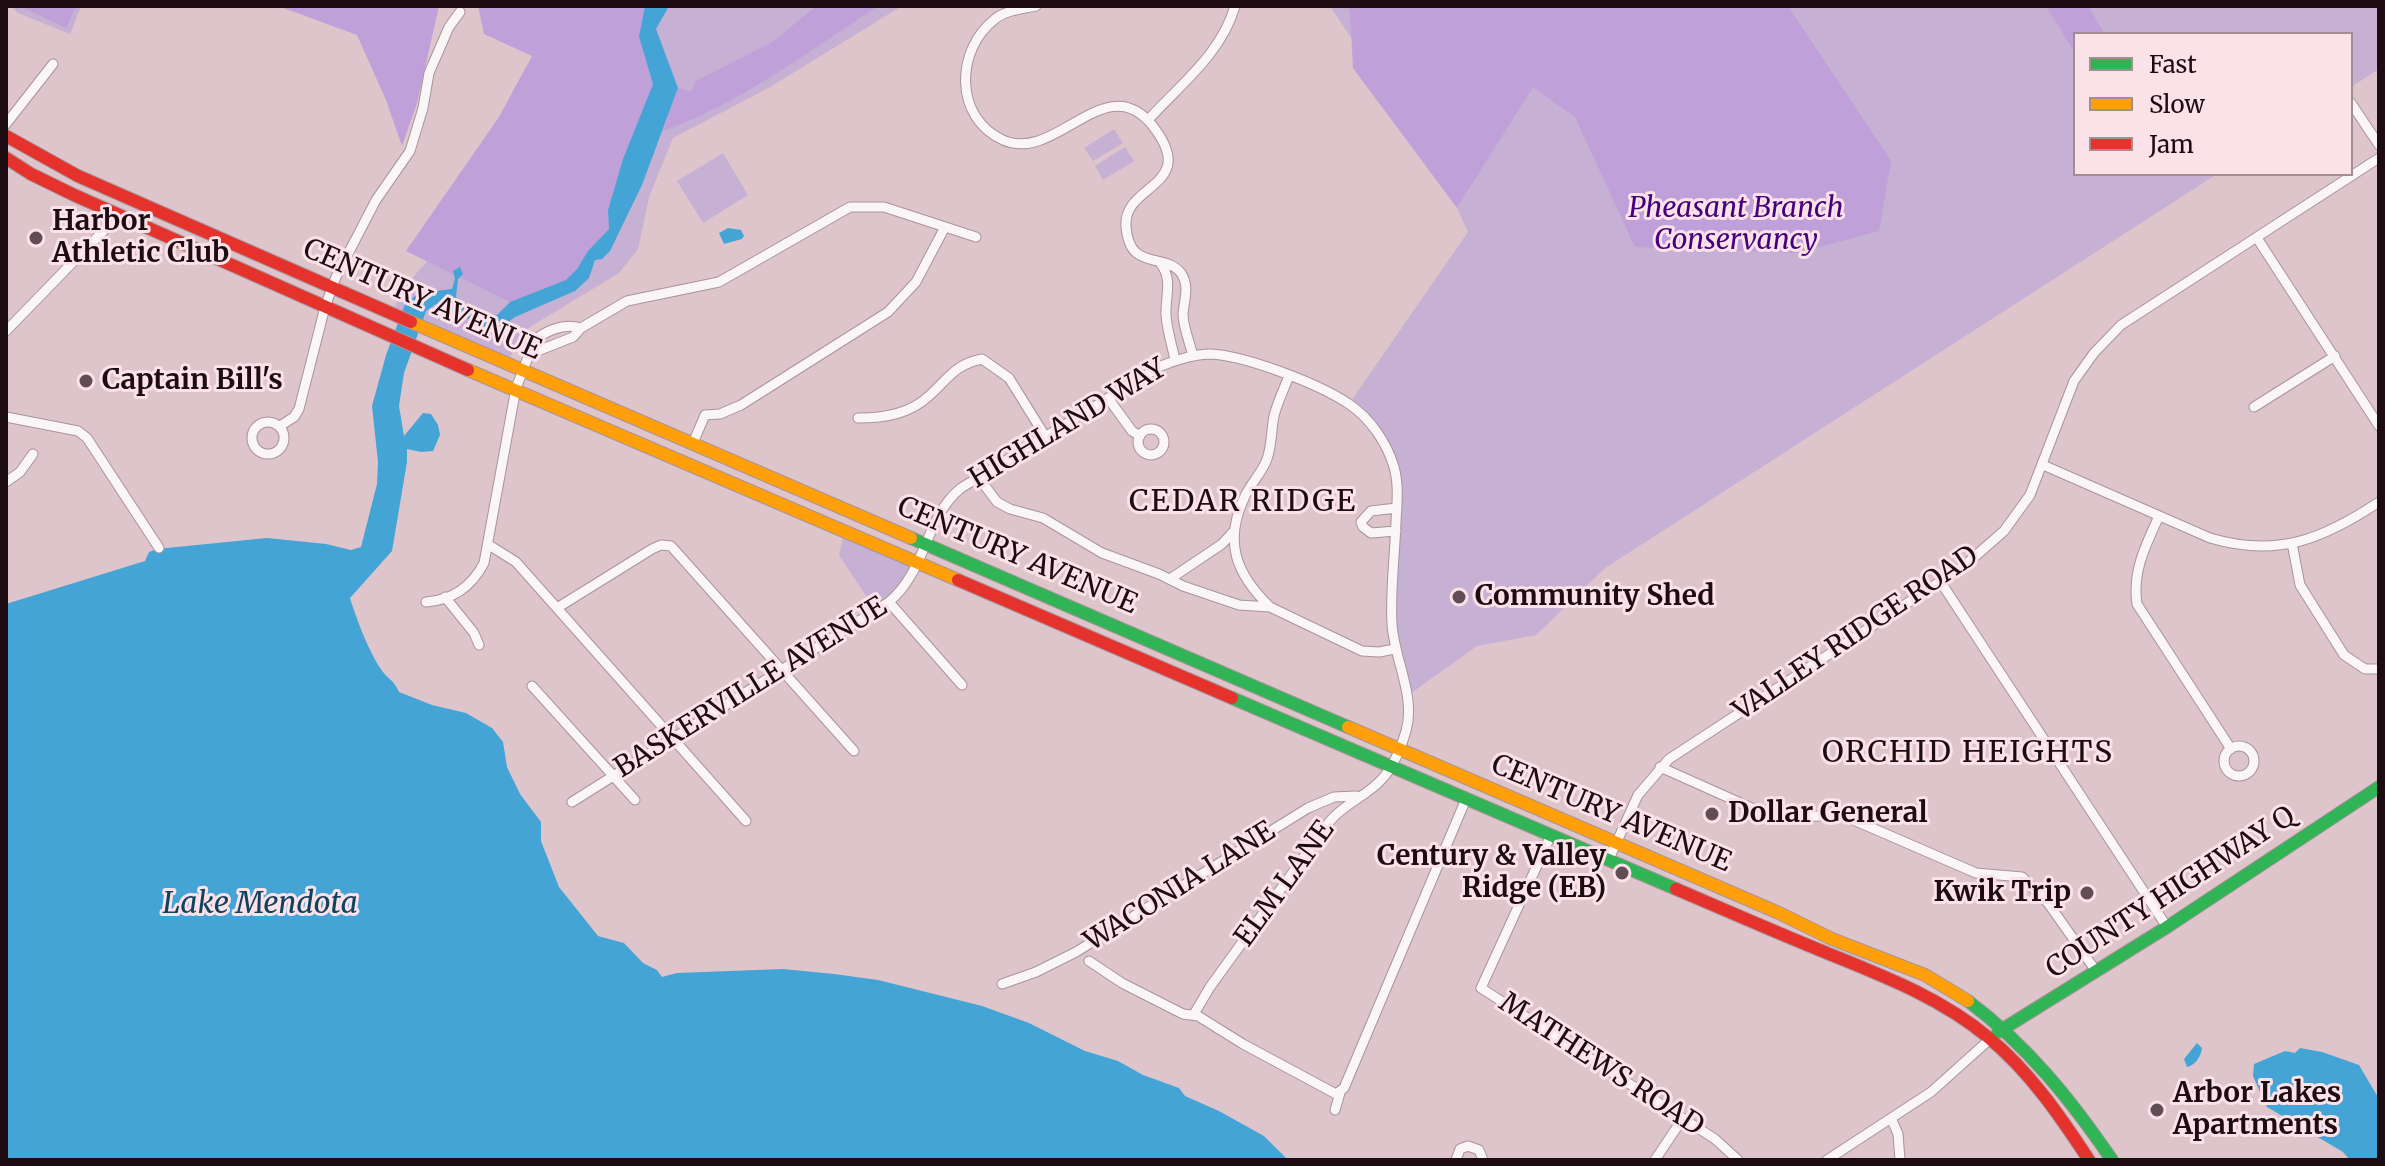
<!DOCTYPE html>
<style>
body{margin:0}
#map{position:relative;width:2385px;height:1166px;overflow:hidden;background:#dec4cb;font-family:Merriweather,serif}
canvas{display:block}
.frame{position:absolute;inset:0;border:8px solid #1d0d12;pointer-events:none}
.legend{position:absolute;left:2073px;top:32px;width:280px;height:144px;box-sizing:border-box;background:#fae2e8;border:2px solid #a28d92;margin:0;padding:10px 14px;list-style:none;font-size:24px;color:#1d0d12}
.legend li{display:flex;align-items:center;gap:16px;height:40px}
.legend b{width:40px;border:2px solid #a28d92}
</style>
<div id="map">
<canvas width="2385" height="1166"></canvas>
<div class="frame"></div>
<ul class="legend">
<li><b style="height:10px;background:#30b455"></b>Fast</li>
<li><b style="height:10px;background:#ff9f0a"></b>Slow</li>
<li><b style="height:10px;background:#e5322d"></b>Jam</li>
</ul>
</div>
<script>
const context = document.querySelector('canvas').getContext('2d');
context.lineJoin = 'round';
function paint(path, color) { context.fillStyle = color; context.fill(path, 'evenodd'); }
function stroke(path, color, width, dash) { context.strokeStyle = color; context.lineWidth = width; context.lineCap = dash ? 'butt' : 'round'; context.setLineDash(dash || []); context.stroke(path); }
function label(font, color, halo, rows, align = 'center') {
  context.font = font + ' Merriweather,serif'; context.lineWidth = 6; context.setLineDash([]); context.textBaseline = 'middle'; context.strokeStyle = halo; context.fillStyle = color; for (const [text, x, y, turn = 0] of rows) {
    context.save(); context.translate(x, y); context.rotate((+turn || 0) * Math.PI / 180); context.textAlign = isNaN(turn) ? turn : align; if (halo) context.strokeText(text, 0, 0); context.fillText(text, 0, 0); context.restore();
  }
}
paint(new Path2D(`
 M11,6H81L70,34L18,13Z
 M548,6H902L770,87L673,138L649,197L638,249L619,273L525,330L506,364L392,314L402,290L533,139Z
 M1330,6H2379V69L2351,87V34H2075V174H2217L1605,568L1536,635L1477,646L1407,696L1395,649L1397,499L1387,450L1349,404L1468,232L1457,208L1516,113L1354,42Z
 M1114,129L1123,143L1093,161L1084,148Z
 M1125,147L1134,161L1103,180L1095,166Z
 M723,153L748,195L703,223L677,181Z
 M845,531L918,563L910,579L876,611L839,555Z`), '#c6b0d4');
paint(new Path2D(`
 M20,6H76L66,28Z
 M278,6H439L417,103L402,146L386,100L357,35Z
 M478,6H645L639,37L653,84L623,159L608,210L609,229L588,251L577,269L567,280L510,302L406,251L499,117L532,56L484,34Z
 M817,6H878C809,51 741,103 663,131L678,88L691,92L696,81L772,42Z
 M1346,6H1788L1891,161L1879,231L1797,253L1635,247L1575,117L1533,87L1457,208L1353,68L1350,11Z
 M2046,6H2088L2105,34H2075V53Z`), '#bfa0d9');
paint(new Path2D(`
 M645,6H669L656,29L678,88L642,185L610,251L602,259L595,260L589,278L575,291L515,317L495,332L442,306L436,304L426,311L404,373L399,406L404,436L423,413L431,414L438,425L440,435L433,451L421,452L407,449V462L392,551L350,598C356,618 370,655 383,672C390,681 393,679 399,692L432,705L466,713L492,728L503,742L507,767L520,794L541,822V841L559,887L598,936L624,943L643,963L657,970L662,977L677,973L783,969L834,974L878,980L982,1006L1029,1023L1085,1051L1118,1061L1143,1075L1179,1088L1185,1096L1219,1111L1264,1136L1288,1160H6V604L145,561L149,552L157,549L267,538L326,544L351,550L361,547L377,484L378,462L372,406L386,355L405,304L419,293L452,289L455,279L453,271L460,267L463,274L458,279L456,297L478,312L497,315L510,302L566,280L577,269L588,251L609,229L608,210L623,159L653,84L639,37Z
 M728,228L741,230L744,236L742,239L724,244L719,233Z
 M2197,1043L2202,1048C2201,1056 2196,1065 2187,1067L2184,1059Z
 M2300,1048L2322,1052L2359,1065L2379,1099V1160H2350L2343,1152L2267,1107L2253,1076L2254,1064L2285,1051L2295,1053Z`), '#45a4d6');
const street = new Path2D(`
 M1036,6C1023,9 1006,10 995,19C955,50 954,118 1003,140C1056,164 1105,67 1152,125C1201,187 1123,183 1126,226C1129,272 1164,252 1181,273C1190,286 1184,300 1183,314C1183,327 1190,343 1193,356
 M2351,103L2379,145
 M1148,120C1180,85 1222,53 1235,6
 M6,124L53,64
 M2257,238L2379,426
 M1161,264C1173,280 1165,297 1166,315C1167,330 1172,345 1175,360
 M6,331L111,223L116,214
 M530,352H535L573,337L581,328L627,301L719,282L850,207H884L976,237
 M1108,398L1132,431L1140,436
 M2254,407L2335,356
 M6,417L78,431L87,438L159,548
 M858,418C885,418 910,414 930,395C950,377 954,365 982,359L1009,378L1045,436
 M252 438a16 16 0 1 1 32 0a16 16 0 1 1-32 0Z
 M280,426L294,417L299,409L325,307L336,277L376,200L410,151L423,108L429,73L449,27L460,12
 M1138 442a13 13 0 1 1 26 0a13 13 0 1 1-26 0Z
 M693,443L705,415L720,414L741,405L888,312L916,282L945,227
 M2043,465L2210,538C2278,558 2323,539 2379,502
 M979,478L997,502L1010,509L1043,518L1102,553L1159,574L1183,586L1239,605L1270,607L1362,651L1379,652L1395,649
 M6,482L20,472L33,454
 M2159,516C2146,545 2132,571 2137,604L2231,749
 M1396,531L1371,533L1363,527L1361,522L1371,511L1397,508
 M2292,543L2300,585L2344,655L2365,669H2379
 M489,545L516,562L746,821
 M1170,579L1222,544L1234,531
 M1940,581L2167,927
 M445,597L474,633L479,645
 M426,602C453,600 472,586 484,563L516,388L530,352V344C543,332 563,322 581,328
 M889,602L962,685
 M1270,607C1236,574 1223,542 1245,496C1251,483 1262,473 1267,459C1272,445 1271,431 1274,416C1277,403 1284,389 1289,376
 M557,608L652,549L661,545L671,546L854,751
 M532,686L635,800
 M2224 761a15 15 0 1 1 30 0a15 15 0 1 1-30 0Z
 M1660,767L1763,813L1797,817L1842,815L1976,873L2022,877L2048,903L2096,971
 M572,802L889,602C927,570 925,517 961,488L1161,366C1176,360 1191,355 1207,354C1243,354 1319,384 1349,404C1370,418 1387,443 1394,467C1399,485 1397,503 1396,521C1395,555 1390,590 1392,624C1394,659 1416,696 1406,731C1401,748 1393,767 1382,779C1367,796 1345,803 1330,821L1210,987L1194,1014
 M1551,835L1481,988L1715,1139L1738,1160
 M1609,859L1638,795L1669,759L1964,566L2004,531L2030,495L2074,381L2094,353L2121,325L2379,158
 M1089,961L1122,983L1183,1014L1198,1016L1243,1044L1336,1094L1344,1088L1466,799
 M1002,984L1036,972L1076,952L1308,808L1334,797L1356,796
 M1335,1110L1340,1093
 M1891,1118L1898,1134L1900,1160
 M1456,1160L1460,1149L1468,1146L1479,1150L1483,1160
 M1655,1160L1683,1118
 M1827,1160L1931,1092L1989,1040`);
const fast = new Path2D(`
 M911,538L1348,727
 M1232,698L1676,889
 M1968,1001C2027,1045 2071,1100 2112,1160
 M1998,1032L2167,927L2379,787`);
const slow = new Path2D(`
 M411,322L911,538
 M468,370L958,580
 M1348,727L1779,913L1832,939L1925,975L1968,1001`);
const jam = new Path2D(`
 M6,136L78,176L411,322
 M6,158L31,174L74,195L468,370
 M958,580L1232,698
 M1676,889C1725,910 1773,931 1822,951C1881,975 1940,997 1989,1038C2030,1072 2060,1116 2089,1160`);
stroke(street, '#a8949a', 11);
stroke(fast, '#a8949a', 14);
stroke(slow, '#a8949a', 14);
stroke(jam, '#a8949a', 14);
stroke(street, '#faf6f7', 9);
stroke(fast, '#30b455', 12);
stroke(slow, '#ff9f0a', 12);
stroke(jam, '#e5322d', 12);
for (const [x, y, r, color] of [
 [36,238,8,"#614d53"],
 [86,381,8,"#614d53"],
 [1459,597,8,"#614d53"],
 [1712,814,8,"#614d53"],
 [1622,873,8,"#614d53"],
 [2087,893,8,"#614d53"],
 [2157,1110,8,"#614d53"]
]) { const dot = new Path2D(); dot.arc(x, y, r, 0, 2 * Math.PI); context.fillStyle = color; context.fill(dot); stroke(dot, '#fae2e8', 3); }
label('italic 28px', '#44007d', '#fae2e8', [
 ["Pheasant Branch",1736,209],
 ["Conservancy",1736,241]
]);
label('bold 28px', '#1d0d12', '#fae2e8', [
 ["Harbor",52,222],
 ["Athletic Club",52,254],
 ["Captain Bill's",102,381],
 ["Community Shed",1475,597],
 ["Dollar General",1728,814],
 ["Century & Valley",1606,857,"right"],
 ["Ridge (EB)",1606,889,"right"],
 ["Kwik Trip",2071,893,"right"],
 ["Arbor Lakes",2173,1094],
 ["Apartments",2173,1126]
], 'left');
label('28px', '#1d0d12', '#fae2e8', [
 ["CENTURY AVENUE",422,300,24],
 ["HIGHLAND WAY",1068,424,-31],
 ["CENTURY AVENUE",1017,556,23],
 ["VALLEY RIDGE ROAD",1856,634,-34],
 ["BASKERVILLE AVENUE",751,688,-32],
 ["CENTURY AVENUE",1611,814,23],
 ["ELM LANE",1285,884,-54],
 ["WACONIA LANE",1180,887,-32],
 ["COUNTY HIGHWAY Q",2171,893,-33],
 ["MATHEWS ROAD",1601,1065,33]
]);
context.letterSpacing = '2px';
label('30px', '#1d0d12', '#fae2e8', [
 ["CEDAR RIDGE",1243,503],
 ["ORCHID HEIGHTS",1968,754]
]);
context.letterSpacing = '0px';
label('italic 30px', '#10415d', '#fae2e8', [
 ["Lake Mendota",260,905]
]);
</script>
